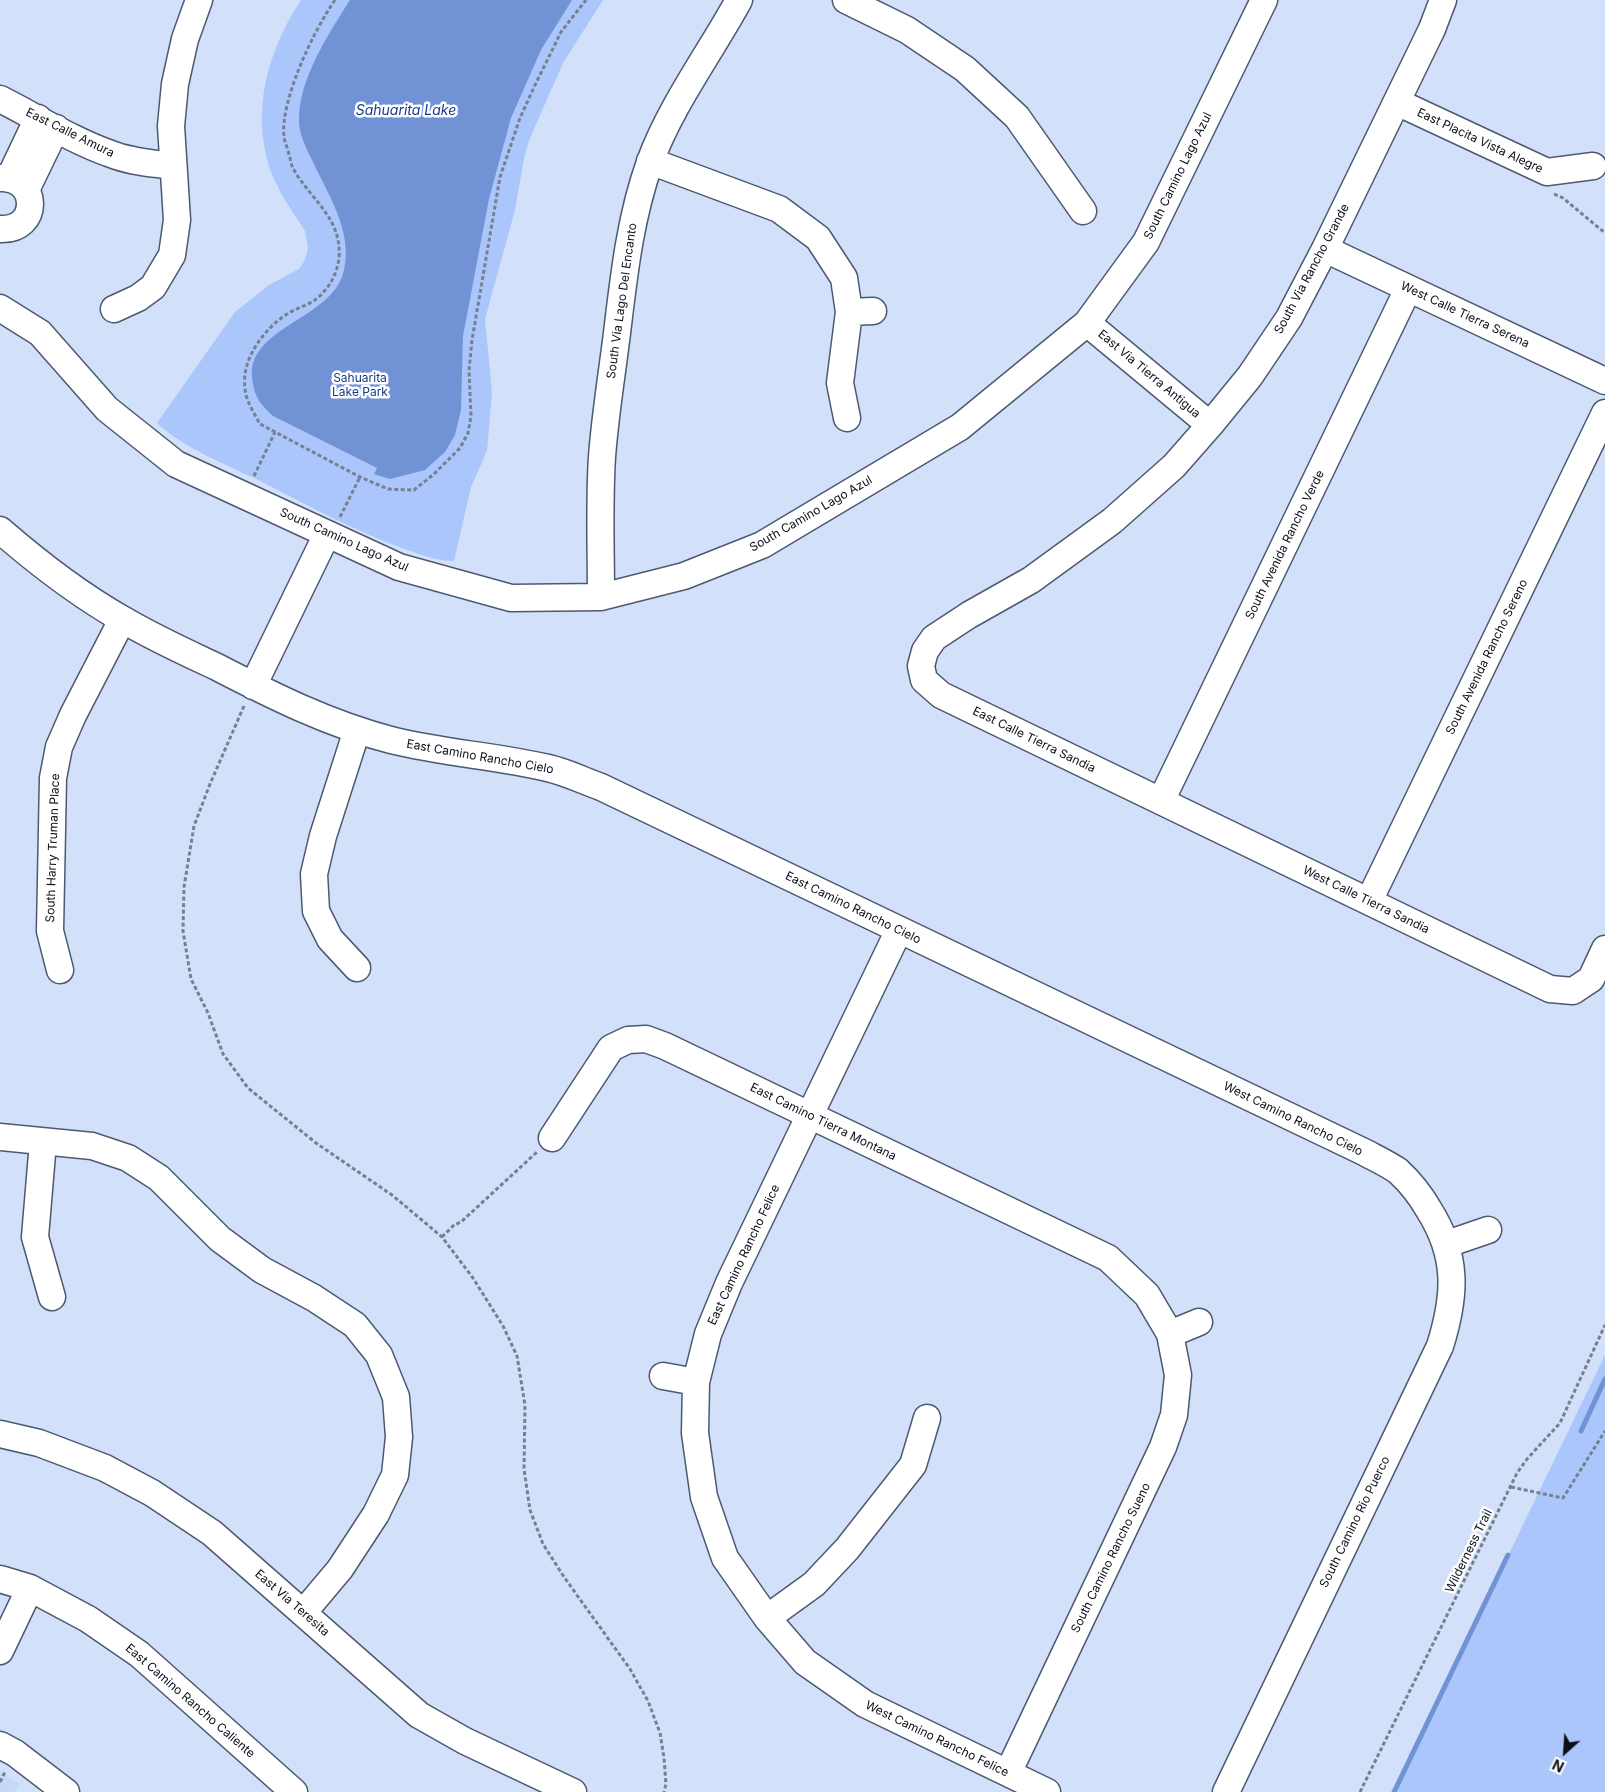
<!DOCTYPE html>
<style>
body{margin:0}
#map{position:relative;width:1605px;height:1792px;overflow:hidden;background:#d2e0fa;font-family:Inter,sans-serif}
canvas{display:block}
.north{position:absolute;left:1540px;top:1727px;width:50px;height:50px;-webkit-text-stroke:4px #fff;paint-order:stroke;rotate:206deg;font-size:14px;font-weight:700;line-height:20px;text-align:center;color:#0a0f18}
.north::after{content:'';display:block;margin:auto;width:18px;height:22px;background:#0a0f18;clip-path:polygon(50% 0,100% 100%,50% 72%,0 100%)}
</style>
<div id="map">
<canvas width="1605" height="1792"></canvas>
<div class="north">N</div>
</div>
<script>
const context = document.querySelector('canvas').getContext('2d');
context.lineJoin = 'round';
function paint(path, color) { context.fillStyle = color; context.fill(path, 'evenodd'); }
function stroke(path, color, width, dash) { context.strokeStyle = color; context.lineWidth = width; context.lineCap = dash ? 'butt' : 'round'; context.setLineDash(dash || []); context.stroke(path); }
function label(font, color, halo, rows, align = 'center') {
  context.font = font + ' Inter,sans-serif'; context.lineWidth = 5; context.setLineDash([]); context.textBaseline = 'middle'; context.strokeStyle = halo; context.fillStyle = color; for (const [text, x, y, turn = 0] of rows) {
    context.save(); context.translate(x, y); context.rotate((+turn || 0) * Math.PI / 180); context.textAlign = isNaN(turn) ? turn : align; if (halo) context.strokeText(text, 0, 0); context.fillText(text, 0, 0); context.restore();
  }
}
paint(new Path2D(`
 M0,1772L19,1783L14,1792H0Z`), '#c6d7f8');
paint(new Path2D(`
 M301,0H603L563,63L530,138L524,158L515,210L485,319L492,393L487,451L471,487L454,561C436,561 419,554 402,548C353,530 307,505 260,481C226,464 186,450 157,423L235,312L269,285L299,269L305,260L308,248L305,231C295,215 283,199 275,181C248,120 266,53 301,0Z
 M1605,1355V1792H1394Z`), '#aac6fa');
paint(new Path2D(`
 M350,0H572L541,50L511,118L489,199L463,336L461,410L455,435L445,452L425,470L390,479L374,474L377,468L273,416C259,403 254,396 252,377C248,326 334,319 344,270C353,232 328,194 312,160C306,148 299,134 299,121C298,80 329,33 350,0Z`), '#7193d6');
stroke(new Path2D(`
 M1581,1431L1605,1379
 M1394,1792L1508,1555`), '#7193d6', 5);
const minor = new Path2D(`
 M846,0L907,30L965,69L1017,117L1083,211
 M1443,0L1432,29L1325,249L1289,318L1250,376L1210,425L1174,466L1112,521L1031,580L969,615L934,638L925,651L921,666L924,680L941,695L1550,989L1573,991L1591,979L1605,949
 M0,99C36,117 73,141 111,154C131,162 152,163 172,166
 M1397,102L1547,172L1593,166
 M650,161L779,209L818,238L844,278L849,312L840,383L847,418
 M0,178C39,176 41,231 0,229
 M9,179L38,118
 M26,190L56,128
 M1325,249L1605,381
 M0,308L40,333L107,409L176,464L399,567L511,598L601,597L684,576L762,545L960,427L1087,323L1146,242L1264,0
 M114,309L138,298L153,287L172,255L177,220L171,126L175,84L185,39L199,0
 M849,312L873,311
 M1087,323L1210,425
 M0,530C38,563 78,594 122,619C152,637 185,652 217,667C273,696 329,724 391,740C443,753 496,756 548,768C566,772 584,781 601,787L1364,1152C1375,1158 1388,1164 1398,1171C1410,1182 1421,1196 1429,1210C1458,1256 1456,1295 1440,1346L1226,1792
 M601,597C601,551 599,504 602,457C605,416 612,374 617,333C624,275 630,218 650,162C671,105 710,53 739,0
 M253,686L327,534
 M1161,801L1408,289
 M1369,901L1605,413
 M899,930L729,1283L708,1334L696,1382L695,1433L704,1497L725,1558L767,1618L805,1662L865,1704L1047,1792
 M357,968L330,939L316,911L314,874L323,836L357,730
 M60,970L50,931L53,778L59,747L73,715L122,620
 M0,1137L92,1146L128,1158L159,1178L220,1239L262,1270L314,1298L355,1325L379,1355L396,1397L399,1437L395,1475L376,1514L340,1569L303,1613
 M552,1138L611,1048L628,1040L646,1039L665,1046L1108,1258L1147,1295L1170,1334L1178,1375L1174,1415L1163,1447L1008,1773
 M43,1142L35,1237L52,1297
 M1447,1244L1488,1230
 M1170,1334L1199,1322
 M663,1376L696,1382
 M0,1434L39,1443L105,1468L152,1493L212,1533L419,1715L465,1741L573,1792
 M0,1579L30,1588L88,1619L139,1654L294,1792
 M767,1618L814,1584L847,1549L913,1465L927,1418
 M0,1651L30,1588
 M0,1745L15,1753L66,1792`);
stroke(minor, '#4d5970', 29);
stroke(new Path2D(`
 M335,0C314,30 280,100 284,137C285,143 288,149 289,155C291,160 291,166 294,170C312,201 342,218 339,258C337,275 328,290 315,300C306,306 294,309 284,316C262,332 241,360 245,389C246,401 254,413 260,424L360,477L388,489L414,490L434,474L460,448L468,433L471,416L469,370L472,340L500,177L520,118L536,83L561,32L586,0
 M1554,194L1563,198L1605,233
 M254,476L275,432
 M340,517L360,477
 M244,706L210,784L194,826L184,887L183,931L191,979L208,1013L223,1054L248,1088L316,1143L392,1195L442,1237L473,1278L503,1326L517,1356L525,1405L524,1469L530,1510L543,1544L564,1577L630,1669L648,1701L660,1733L664,1758L666,1784L664,1792
 M442,1237L454,1225L461,1222L537,1152
 M1511,1487L1563,1498L1605,1431
 M0,1782L5,1772
 M1360,1792L1517,1473L1527,1459L1560,1423L1605,1325`), '#768092', 3, [4, 2.5]);
stroke(minor, '#fff', 26);
label('12px', '#0a0f18', '#fff', [
 ["East Calle Amura",70,133,26],
 ["East Placita Vista Alegre",1480,141,25],
 ["South Camino Lago Azul",1178,176,-64],
 ["South Via Rancho Grande",1312,269,-62],
 ["South Via Lago Del Encanto",622,301,-82],
 ["West Calle Tierra Serena",1465,315,25],
 ["East Via Tierra Antigua",1149,374,40],
 ["South Camino Lago Azul",811,514,-30],
 ["South Camino Lago Azul",344,540,24],
 ["South Avenida Rancho Verde",1285,545,-64],
 ["South Avenida Rancho Sereno",1487,657,-64],
 ["East Calle Tierra Sandia",1034,740,26],
 ["East Camino Rancho Cielo",480,757,10],
 ["South Harry Truman Place",53,848,-88],
 ["West Calle Tierra Sandia",1366,900,26],
 ["East Camino Rancho Cielo",853,908,26],
 ["West Camino Rancho Cielo",1293,1119,26],
 ["East Camino Tierra Montana",823,1122,26],
 ["East Camino Rancho Felice",744,1255,-65],
 ["South Camino Rio Puerco",1355,1522,-64],
 ["Wilderness Trail",1469,1551,-64],
 ["South Camino Rancho Sueno",1111,1558,-64],
 ["East Via Teresita",292,1603,41],
 ["East Camino Rancho Caliente",190,1701,41],
 ["West Camino Rancho Felice",937,1739,26]
]);
label('12px', '#163a88', '#fff', [
 ["Sahuarita",360,378],
 ["Lake Park",360,392]
]);
label('italic 14px', '#183c8a', '#fff', [
 ["Sahuarita Lake",406,111]
]);
</script>
